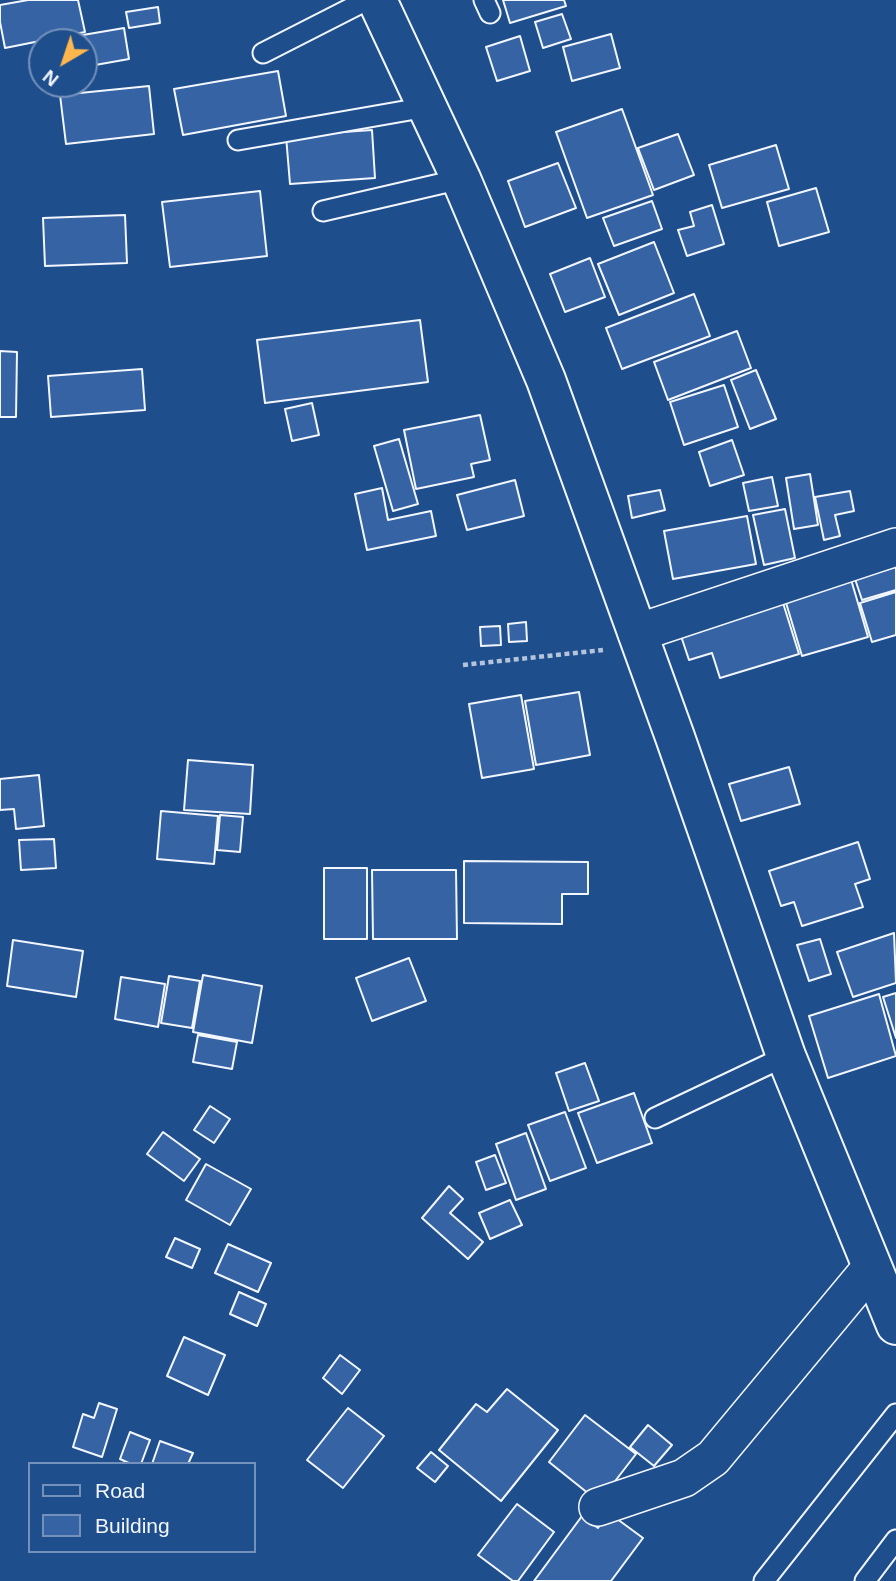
<!DOCTYPE html>
<style>
body{margin:0}
#map{position:relative;width:896px;height:1581px;overflow:hidden;background:#1f4e8c;font-family:Helvetica,sans-serif}
canvas{display:block}
.legend{position:absolute;left:28px;top:1462px;width:228px;height:91px;box-sizing:border-box;background:#1f4e8c;border:2px solid #7391ba;margin:0;padding:9px 12px;list-style:none;font-size:21px;color:#f2f6ff}
.legend li{display:flex;align-items:center;gap:14px;height:35px}
.legend b{width:35px;border:2px solid #7391ba}
.north{position:absolute;left:28px;top:28px;width:70px;height:70px;box-sizing:border-box;background:#1f4e8c;border:2px solid #7391ba;border-radius:50%;rotate:219deg;font-size:19px;font-weight:700;line-height:28px;text-align:center;color:#f2f6ff}
.north::after{content:'';display:block;margin:auto;width:24px;height:32px;background:#ffb74d;clip-path:polygon(50% 0,100% 100%,50% 72%,0 100%)}
</style>
<div id="map">
<canvas width="896" height="1581"></canvas>
<ul class="legend">
<li><b style="height:9px;background:#1f4e8c"></b>Road</li>
<li><b style="height:19px;background:#3563a3"></b>Building</li>
</ul>
<div class="north">N</div>
</div>
<script>
const context = document.querySelector('canvas').getContext('2d');
context.lineJoin = 'round';
function paint(path, color) { context.fillStyle = color; context.fill(path, 'evenodd'); }
function stroke(path, color, width, dash) { context.strokeStyle = color; context.lineWidth = width; context.lineCap = dash ? 'butt' : 'round'; context.setLineDash(dash || []); context.stroke(path); }
const building = new Path2D(`
 M28,0H78L85,32L5,48L0,22V5Z
 M503,0H564L566,6L510,23Z
 M158,7L160,23L129,28L126,12Z
 M562,14L571,39L543,48L535,22Z
 M124,28L129,59L84,67V42H78L77,36Z
 M611,34L620,68L572,81L563,47Z
 M520,36L530,71L497,81L486,47Z
 M278,71L286,116L183,135L174,89Z
 M149,86L154,134L66,144L60,95Z
 M622,109L653,195L587,218L556,132Z
 M372,130L375,178L290,184L286,136Z
 M678,134L694,175L654,190L638,148Z
 M776,145L789,189L722,208L709,165Z
 M558,163L576,208L525,227L508,181Z
 M816,188L829,232L779,246L767,202Z
 M260,191L267,256L170,267L162,202Z
 M652,201L662,229L614,246L603,218Z
 M712,205L724,244L687,256L678,230L694,226L690,212Z
 M125,215L127,263L45,266L43,218Z
 M654,242L674,293L619,315L598,264Z
 M590,258L605,297L565,312L550,274Z
 M694,294L710,336L622,369L606,328Z
 M420,320L428,382L265,403L257,340Z
 M737,331L751,368L668,400L654,362Z
 M0,351L17,352L16,417H0Z
 M142,369L145,410L51,417L48,376Z
 M756,370L776,419L750,429L731,380Z
 M724,385L738,427L684,445L670,402Z
 M312,403L319,435L292,441L285,409Z
 M480,415L490,460L471,464L474,477L416,489L404,430Z
 M399,439L418,504L393,511L374,446Z
 M732,440L744,475L710,486L699,452Z
 M810,474L818,525L794,529L786,478Z
 M772,477L778,506L749,511L743,483Z
 M515,480L524,516L467,530L457,495Z
 M382,488L388,520L431,511L436,536L367,550L355,494Z
 M660,490L665,510L632,518L628,496Z
 M850,491L854,511L835,515L840,536L824,540L815,497Z
 M785,509L795,558L764,565L753,515Z
 M747,516L756,564L673,579L664,531Z
 M896,567V590L862,600L855,579Z
 M850,576L868,637L802,656L784,596Z
 M779,590L799,654L720,678L712,653L689,660L676,621Z
 M896,592V635L872,642L860,603Z
 M526,622L527,641L509,642L508,624Z
 M500,626L501,645L481,646L480,627Z
 M579,692L590,755L536,765L525,701Z
 M521,695L534,769L482,778L469,704Z
 M188,760L253,765L250,814L184,810Z
 M789,767L800,804L741,821L729,784Z
 M39,775L44,826L16,829L14,809L0,810V779Z
 M161,811L218,816L214,864L157,859Z
 M220,815L243,817L240,852L217,850Z
 M54,839L56,868L21,870L19,840Z
 M858,842L870,879L855,884L863,907L802,926L794,902L781,906L769,871Z
 M464,861L588,862V894H562V924L464,923Z
 M324,868H367V939H324Z
 M372,870H456L457,939H373Z
 M894,933L896,983L853,997L837,952Z
 M820,939L831,974L809,981L797,945Z
 M13,940L83,951L76,997L7,986Z
 M409,958L426,1001L372,1021L356,978Z
 M203,975L262,986L252,1043L193,1032Z
 M169,976L200,981L192,1028L161,1023Z
 M121,977L165,984L158,1027L115,1019Z
 M896,993V1038L883,997Z
 M879,994L896,1056L828,1078L809,1016Z
 M198,1035L237,1042L232,1069L193,1062Z
 M585,1063L599,1101L569,1111L556,1073Z
 M634,1093L652,1143L597,1163L578,1113Z
 M210,1106L230,1119L214,1143L194,1130Z
 M565,1112L586,1168L550,1181L528,1125Z
 M163,1132L200,1159L184,1181L147,1154Z
 M526,1133L546,1189L516,1200L496,1144Z
 M495,1155L506,1183L486,1190L476,1162Z
 M206,1164L251,1189L230,1225L186,1200Z
 M449,1186L463,1199L450,1213L483,1242L468,1259L422,1218Z
 M510,1200L522,1225L490,1239L479,1213Z
 M175,1238L200,1249L192,1268L166,1257Z
 M228,1244L271,1263L258,1292L215,1273Z
 M239,1292L266,1304L257,1326L230,1314Z
 M184,1337L225,1355L208,1395L167,1376Z
 M340,1355L360,1370L342,1394L323,1378Z
 M507,1389L558,1430L501,1501L439,1450L476,1404L487,1412Z
 M99,1403L117,1409L102,1457L73,1447L83,1414L94,1418Z
 M348,1408L384,1436L343,1488L307,1460Z
 M585,1415L636,1454L599,1502L549,1462Z
 M648,1425L672,1445L654,1466L630,1447Z
 M130,1432L150,1440L141,1464H131L120,1459Z
 M160,1441L193,1453L188,1464H152Z
 M431,1452L448,1466L435,1482L417,1468Z
 M517,1504L554,1532L518,1581H513L478,1555Z
 M609,1513L643,1538L611,1581H534L582,1516L598,1528Z`);
paint(building, '#3563a3');
stroke(building, '#f2f6ff', 2);
const service = new Path2D(`
 M484,0L490,13
 M263,53L367,0
 M238,140L427,107
 M323,211L461,179
 M655,1118L786,1056
 M764,1581L896,1414
 M865,1581L896,1540`);
const minor = new Path2D(`
 M637,633L896,547
 M598,1507L684,1478L713,1458L871,1268`);
const tertiary = new Path2D(`
 M377,0L461,179L546,380L675,737L786,1056L896,1325`);
stroke(service, '#f2f6ff', 23);
stroke(minor, '#f2f6ff', 40);
stroke(tertiary, '#f2f6ff', 42);
stroke(new Path2D(`
 M463,665L603,650`), '#b3c4dc', 4.5, [5, 3.5]);
stroke(service, '#1f4e8c', 19);
stroke(minor, '#1f4e8c', 37);
stroke(tertiary, '#1f4e8c', 38);
</script>
